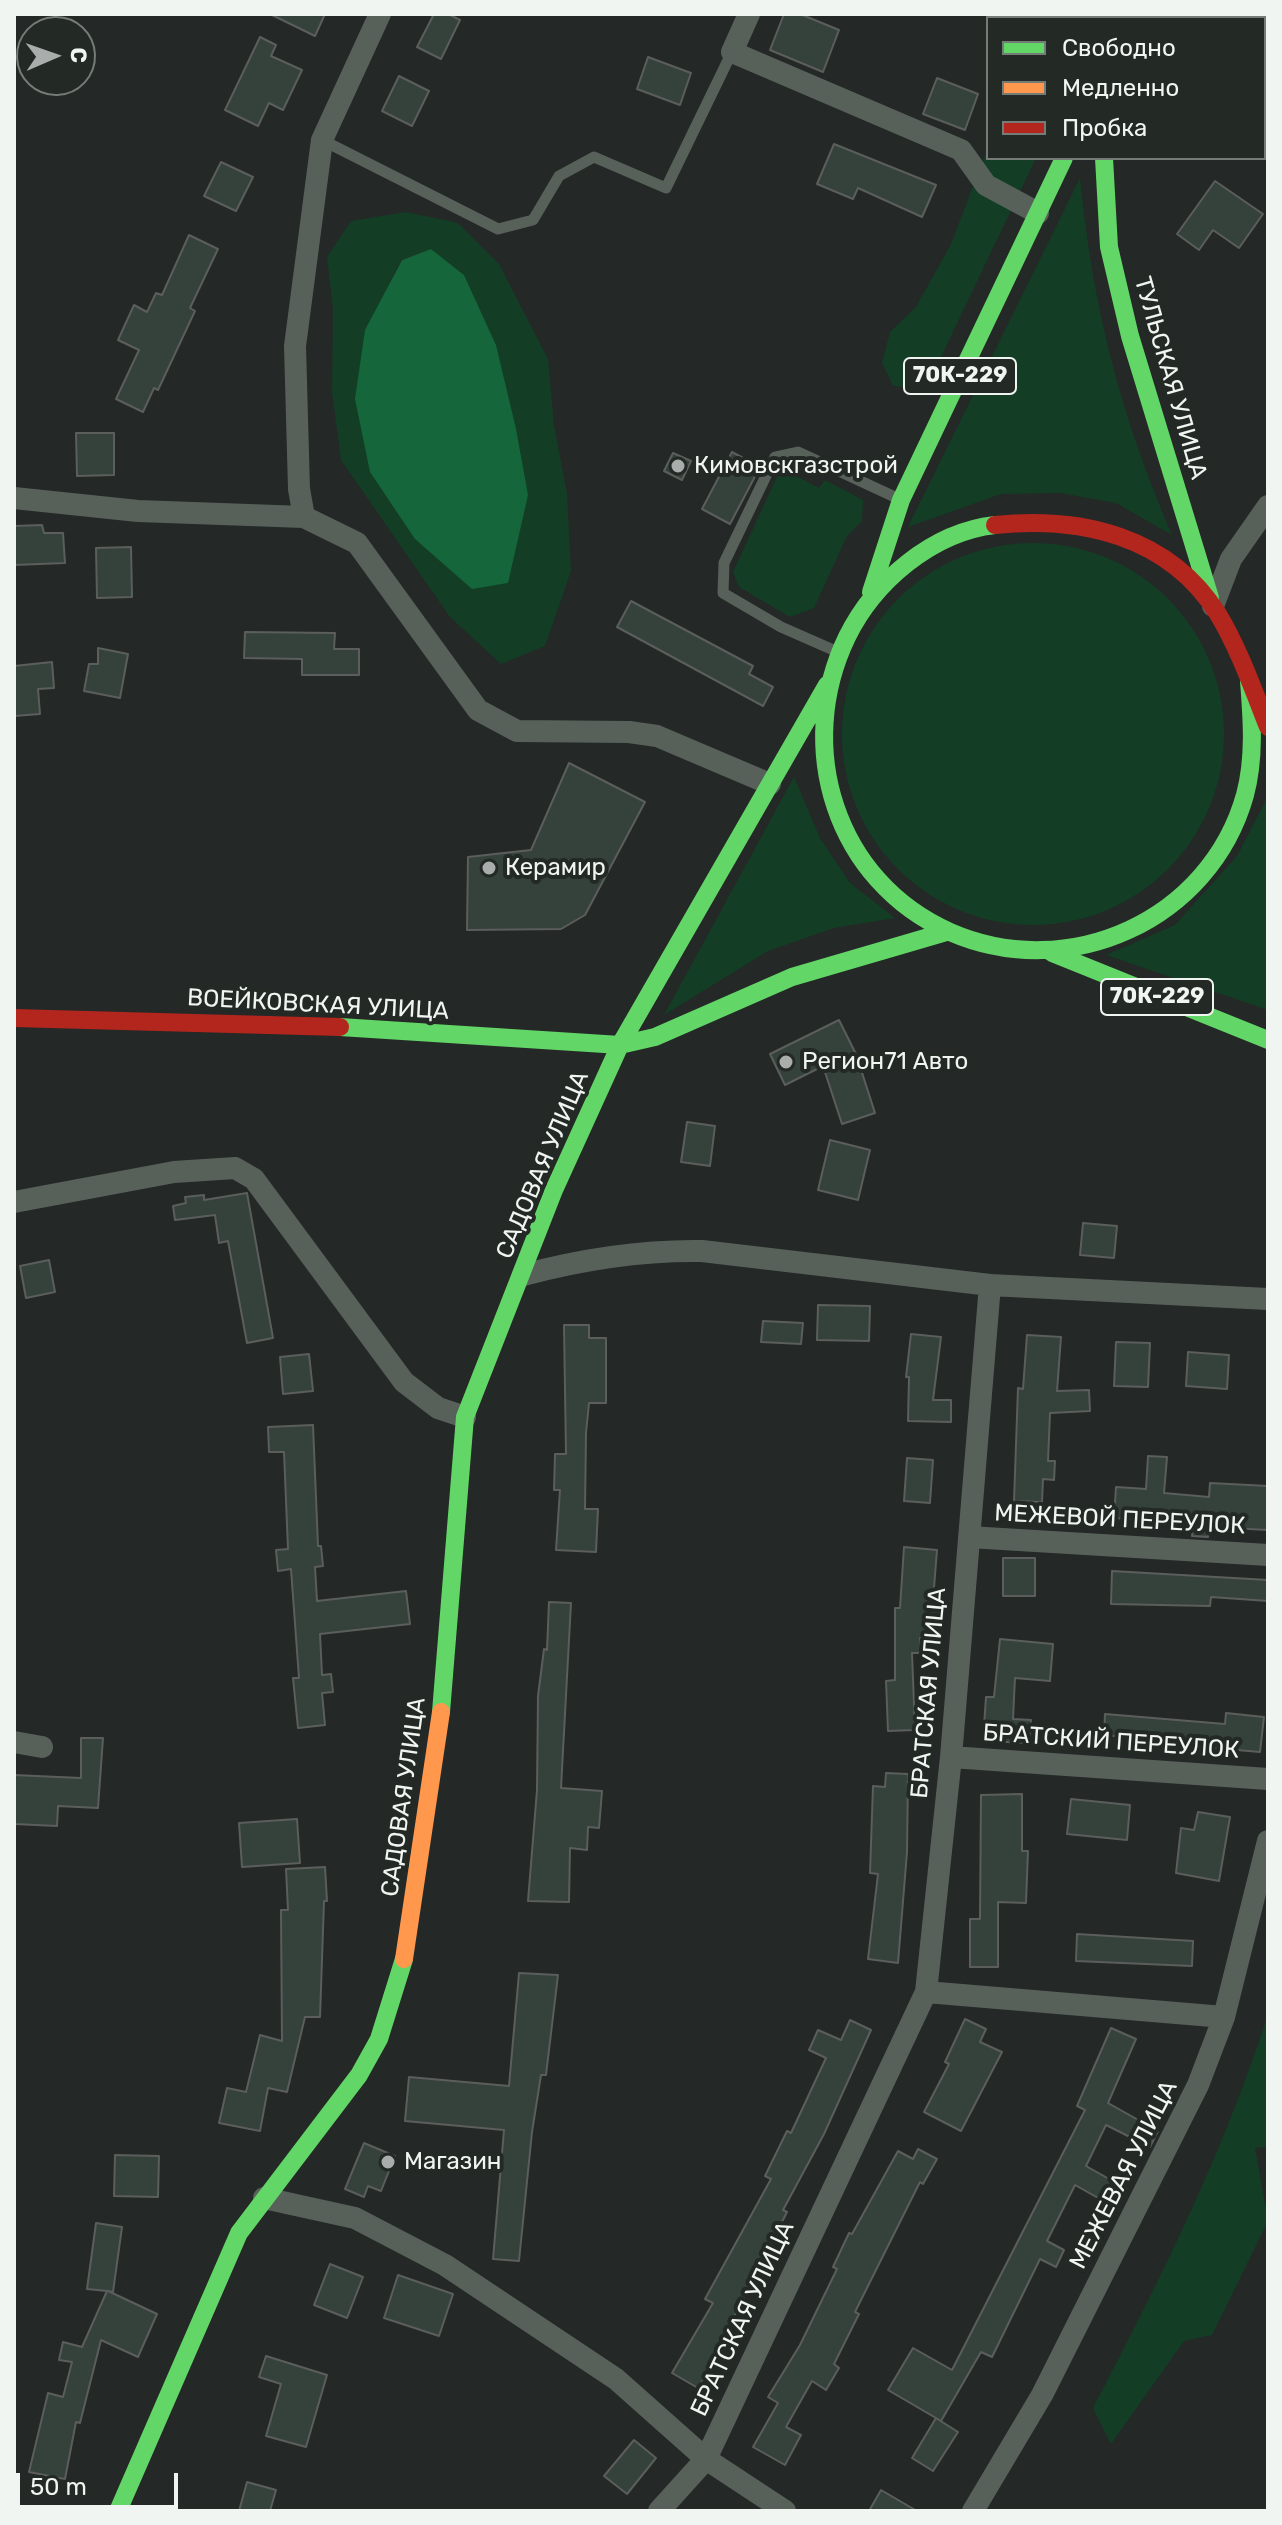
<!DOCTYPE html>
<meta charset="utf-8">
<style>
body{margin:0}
#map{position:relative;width:1282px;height:2525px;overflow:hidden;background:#242826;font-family:Rubik,sans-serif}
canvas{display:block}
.frame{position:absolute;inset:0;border:16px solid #f1f5f2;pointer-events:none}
.legend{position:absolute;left:986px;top:16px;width:280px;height:144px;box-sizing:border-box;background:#232925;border:2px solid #757b77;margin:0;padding:10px 14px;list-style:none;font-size:24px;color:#f1f5f2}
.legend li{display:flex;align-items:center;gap:16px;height:40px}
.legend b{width:40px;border:2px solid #757b77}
.north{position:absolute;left:16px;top:16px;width:80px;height:80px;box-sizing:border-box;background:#232925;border:2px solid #757b77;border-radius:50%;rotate:88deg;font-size:22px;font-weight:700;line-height:32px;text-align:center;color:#f1f5f2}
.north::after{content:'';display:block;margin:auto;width:28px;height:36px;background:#a9adab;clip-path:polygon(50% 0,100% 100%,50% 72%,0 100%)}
.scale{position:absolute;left:16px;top:2473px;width:162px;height:36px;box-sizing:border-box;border:4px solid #f1f5f2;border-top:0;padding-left:10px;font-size:24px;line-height:28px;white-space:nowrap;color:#f1f5f2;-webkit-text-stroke:6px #232925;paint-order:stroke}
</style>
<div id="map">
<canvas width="1282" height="2525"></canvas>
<div class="frame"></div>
<ul class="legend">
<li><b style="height:10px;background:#63d668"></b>Свободно</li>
<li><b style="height:10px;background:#ff974d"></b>Медленно</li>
<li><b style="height:10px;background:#b3261e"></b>Пробка</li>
</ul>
<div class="north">С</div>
<div class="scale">50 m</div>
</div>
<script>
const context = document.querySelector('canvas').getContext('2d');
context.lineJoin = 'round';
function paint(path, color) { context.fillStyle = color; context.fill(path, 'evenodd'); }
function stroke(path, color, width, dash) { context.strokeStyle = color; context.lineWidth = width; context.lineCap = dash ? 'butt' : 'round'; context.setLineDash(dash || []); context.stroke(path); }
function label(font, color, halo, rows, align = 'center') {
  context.font = font + ' Rubik,sans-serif'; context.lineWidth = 8; context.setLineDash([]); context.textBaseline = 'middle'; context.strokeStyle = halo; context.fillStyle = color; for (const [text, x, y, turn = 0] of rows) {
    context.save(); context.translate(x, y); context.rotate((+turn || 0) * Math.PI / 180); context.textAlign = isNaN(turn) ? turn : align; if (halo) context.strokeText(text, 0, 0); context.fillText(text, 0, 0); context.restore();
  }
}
paint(new Path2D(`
 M988,147V158H1036L940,359L914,388L893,386L882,363L890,332L916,307L951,244Z
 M1080,178C1093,309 1120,414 1172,535L1116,503L1060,493L1001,494L908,527Z
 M406,212L458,223L499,264L548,359L554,426L567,493L571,571L545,646L501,664L450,617L341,460L332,392L333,308L327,257L351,221ZM431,249L464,275L496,345L508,583L472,588L415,539L386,290L401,260Z
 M781,468L819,488L825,480L863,500L862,521L847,536L814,608L790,617L739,587L733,572Z
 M842 734a191 191 0 1 1 382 0a191 191 0 1 1-382 0Z
 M794,777L820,838L850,883L895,918L834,928L768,951L664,1015Z
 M1268,796V1010L1106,955L1175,925L1237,856Z
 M1268,2014V2147L1255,2148L1268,2221L1212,2335L1184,2341L1111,2444L1093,2408C1160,2280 1224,2152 1268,2014Z`), '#133e25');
paint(new Path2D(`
 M431,249L464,275L496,345L516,429L528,495L508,583L472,589L415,539L370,472L355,399L365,330L402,260Z`), '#15663b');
const building = new Path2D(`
 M270,14H325L315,36Z
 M434,14H448L460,20L441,59L417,47Z
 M784,14H800L839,30L823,72L770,50Z
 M260,37L276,45L271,56L302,70L283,110L269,103L258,126L225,110Z
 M648,57L691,73L680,105L637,89Z
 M399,76L429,91L412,126L382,111Z
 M937,78L978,94L965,130L923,114Z
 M834,144L936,185L922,217L858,188L853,199L817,184Z
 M221,162L253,177L236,211L204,196Z
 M1215,181L1263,214L1239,248L1213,230L1199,250L1177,234Z
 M189,235L218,249L190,308L195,311L158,390L154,388L143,412L116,399L139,350L118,340L134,305L147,312L156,293L162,295Z
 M76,433H114V475L77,476Z
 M732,452L760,467L730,524L702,509Z
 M673,453L691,461L682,480L664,471Z
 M42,525L44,533H63L65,563L14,565V526Z
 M131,547L132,597L97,598L96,548Z
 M631,601L753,666L749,674L773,687L763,706L617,627Z
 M245,632L335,633L334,649H359V675H302V659L244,658Z
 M98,648L128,654L120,698L84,691L89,664H98Z
 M52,662L54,688L38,689L40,714L14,716V666Z
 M569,763L645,802L585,915L561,929L467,930L468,857L531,850Z
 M839,1020L856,1054L875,1113L842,1124L823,1066L785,1085L770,1054Z
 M687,1122L715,1126L710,1166L681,1162Z
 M830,1140L870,1150L858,1200L818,1190Z
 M247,1193L273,1338L247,1343L228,1241L219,1243L215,1215L175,1220L173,1206L186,1203L185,1197L204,1195V1200Z
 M1083,1223L1117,1226L1114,1258L1080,1255Z
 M49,1260L55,1292L26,1298L20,1266Z
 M818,1305L870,1306L869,1341L817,1340Z
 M763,1321L803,1323L801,1344L761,1342Z
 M564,1325H589V1338H606V1403H589L586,1433L585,1509H598L596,1552L556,1550L560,1490H554L555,1454H566Z
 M911,1334L941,1337L933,1400H951V1422L908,1421L909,1377H906Z
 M1027,1335L1061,1337L1057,1391L1089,1390L1090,1411L1050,1413L1048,1461H1055L1054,1480L1043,1479L1042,1502L1014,1501L1018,1388L1023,1389Z
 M1116,1342L1150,1343L1148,1387L1114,1386Z
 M1188,1352L1229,1355L1227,1389L1186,1386Z
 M309,1354L313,1391L283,1394L280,1357Z
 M313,1425L318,1546H321L323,1566L315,1567L317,1601L406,1591L410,1624L320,1634L322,1675L331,1674L333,1692L322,1693L325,1725L298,1728L293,1678H299L291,1569L278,1571L276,1550L288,1549L284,1452H269L268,1427Z
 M1148,1456L1167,1457L1164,1493L1209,1497L1210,1483L1268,1486V1530L1209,1527L1208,1537L1192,1536L1193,1524L1114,1518L1116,1487L1146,1489Z
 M907,1458L933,1460L930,1503L904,1501Z
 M904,1547L937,1550L932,1613H940L941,1638H920V1653H912L915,1730L888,1731L886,1681L895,1680V1608H900Z
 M1003,1558H1035V1596H1003Z
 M1112,1571L1268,1580V1601L1211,1597L1210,1606L1111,1604Z
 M549,1602L571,1603L561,1788L602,1791L599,1828L588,1827L587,1850L570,1848L569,1902L528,1901L537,1790L538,1696L544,1649L547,1650Z
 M1000,1639L1053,1644L1050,1681L1015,1678L1013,1719L1031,1720L1029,1743L983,1741L986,1697H994Z
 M1226,1713L1264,1717L1260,1752L1201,1747V1750L1182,1749L1183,1743L1104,1735L1105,1714L1225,1724Z
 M81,1738H103L98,1808L58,1806L57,1826L14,1824V1775L81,1778Z
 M886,1773L908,1774L907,1852L898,1963L868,1959L878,1874L870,1873L873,1786L885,1787Z
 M1022,1794V1851H1028L1026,1903L998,1902V1967H970V1919H980L981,1795Z
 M1071,1799L1130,1805L1127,1840L1067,1834Z
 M1198,1812L1230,1817L1219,1881L1176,1873L1181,1828L1194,1830Z
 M297,1819L300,1863L242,1867L239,1823Z
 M325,1867L327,1901H324L320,2017H305L287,2092L268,2088L260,2131L219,2123L227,2088L246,2092L260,2035L282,2041L281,1910H288L286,1869Z
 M1077,1934L1193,1941L1192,1966L1076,1961Z
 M519,1973L558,1975L546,2075H541L532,2132L519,2261L493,2259L504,2130L405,2121L409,2077L509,2086Z
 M965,2019L986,2029L980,2042L1002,2052L961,2131L924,2112L949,2064L945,2062Z
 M850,2020L871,2030L824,2134L783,2210L787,2212L722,2341L725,2342L698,2388L672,2373L713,2303L705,2299L771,2179L765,2176L787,2131L791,2133L826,2058L809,2050L818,2030L841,2040Z
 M1111,2028L1136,2039L1108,2103L1158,2131L1150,2147L1106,2125L1086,2166L1127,2189L1116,2208L1075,2185L1047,2241L1064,2250L1056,2267L1040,2259L992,2357L981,2352L941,2421L888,2390L913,2348L952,2370L1085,2110L1077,2106Z
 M364,2143L395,2156L381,2191L368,2186L364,2197L345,2189Z
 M918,2149L937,2159L923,2184L920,2182L855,2312L859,2314L834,2364L839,2368L826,2390L812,2381L786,2427L801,2435L785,2465L753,2447L778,2403L768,2397L800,2345L837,2269L833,2267L849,2233L852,2234L898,2151L913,2159Z
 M115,2155L159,2156L158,2197L114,2196Z
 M96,2223L122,2227L113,2292L108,2291L157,2314L138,2357L101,2340L80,2423L76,2422L65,2479L29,2472L48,2393L63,2397L72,2362L59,2360L63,2342L82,2347L107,2291L87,2289Z
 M330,2264L363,2277L347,2318L314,2305Z
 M398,2275L453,2294L439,2336L384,2318Z
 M266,2356L327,2375L306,2447L266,2436L281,2384L259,2377Z
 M936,2418L958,2432L933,2471L912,2458Z
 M634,2440L656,2458L627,2494L604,2476Z
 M247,2482L276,2490L270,2511H239Z
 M881,2490L917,2511H869Z`);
paint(building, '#35423b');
stroke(building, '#5b5e5c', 2);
stroke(new Path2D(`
 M322,140L498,229L533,220L559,176L594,157L666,188L732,52
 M838,652L781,627L723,593L724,563L775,457L798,452L897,498`), '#57615a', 11);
stroke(new Path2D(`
 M380,14L322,140L295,346L299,489L304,517L357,543L478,710L517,731L629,732L657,736L770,784
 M749,14L732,52L961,150L986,185L1038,213
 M14,498L138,511L304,517
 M1213,606L1231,559L1268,506
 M14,1202L174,1172L235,1168L254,1179L404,1382L438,1408L465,1417
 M523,1275C583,1259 640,1250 702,1251L990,1285L951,1757L926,1992L706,2459L659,2511
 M990,1285L1268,1299
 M969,1537L1268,1555
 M14,1742L42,1747
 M951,1757L1268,1779
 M926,1992L1224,2017
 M264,2198L355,2218L445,2265L616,2379L706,2459L785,2511
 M973,2511L1042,2395L1198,2085L1224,2017L1268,1841`), '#57615a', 22);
stroke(new Path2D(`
 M1104,158L1109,247L1130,336L1210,598
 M995,525C932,532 874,582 847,637C794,747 835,881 950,932C1069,984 1210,920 1245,795C1255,758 1252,719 1249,681
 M871,592L901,500L1064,158
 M1052,953L1268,1040
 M340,1027L620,1045L655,1037L792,977L946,932
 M441,1712L465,1417L554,1190L620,1045L827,685
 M118,2511L239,2233L359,2075L379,2039L404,1959`), '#63d668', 18);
stroke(new Path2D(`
 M404,1959L441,1712`), '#ff974d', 18);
stroke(new Path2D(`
 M1131,18L1133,14
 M995,525C1081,516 1169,536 1218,614C1239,649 1253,689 1268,727
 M14,1018L340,1027`), '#b3261e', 18);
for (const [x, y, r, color] of [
 [678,466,8,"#a9adab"],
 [489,868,8,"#a9adab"],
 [786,1062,8,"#a9adab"],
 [388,2162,8,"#a9adab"]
]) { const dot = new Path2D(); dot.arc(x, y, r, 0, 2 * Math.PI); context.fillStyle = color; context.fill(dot); stroke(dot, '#232925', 3); }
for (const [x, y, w] of [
 [960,376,112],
 [1157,997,112]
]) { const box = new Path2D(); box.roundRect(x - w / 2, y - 18, w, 36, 6); context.fillStyle = '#232925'; context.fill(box); stroke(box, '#f1f5f2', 2); }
label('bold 22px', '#f1f5f2', null, [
 ["70К-229",960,376],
 ["70К-229",1157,997]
]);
label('24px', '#f1f5f2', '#232925', [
 ["ТУЛЬСКАЯ УЛИЦА",1170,378,74],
 ["ВОЕЙКОВСКАЯ УЛИЦА",318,1005,3],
 ["САДОВАЯ УЛИЦА",543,1165,-67],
 ["МЕЖЕВОЙ ПЕРЕУЛОК",1120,1520,3],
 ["БРАТСКАЯ УЛИЦА",929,1693,-85],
 ["БРАТСКИЙ ПЕРЕУЛОК",1111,1742,4],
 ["САДОВАЯ УЛИЦА",404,1797,-82],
 ["МЕЖЕВАЯ УЛИЦА",1124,2175,-63],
 ["БРАТСКАЯ УЛИЦА",743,2319,-65]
]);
label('24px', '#f1f5f2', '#232925', [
 ["Кимовскгазстрой",694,466],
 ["Керамир",505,868],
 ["Регион71 Авто",802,1062],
 ["Магазин",404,2162]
], 'left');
</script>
